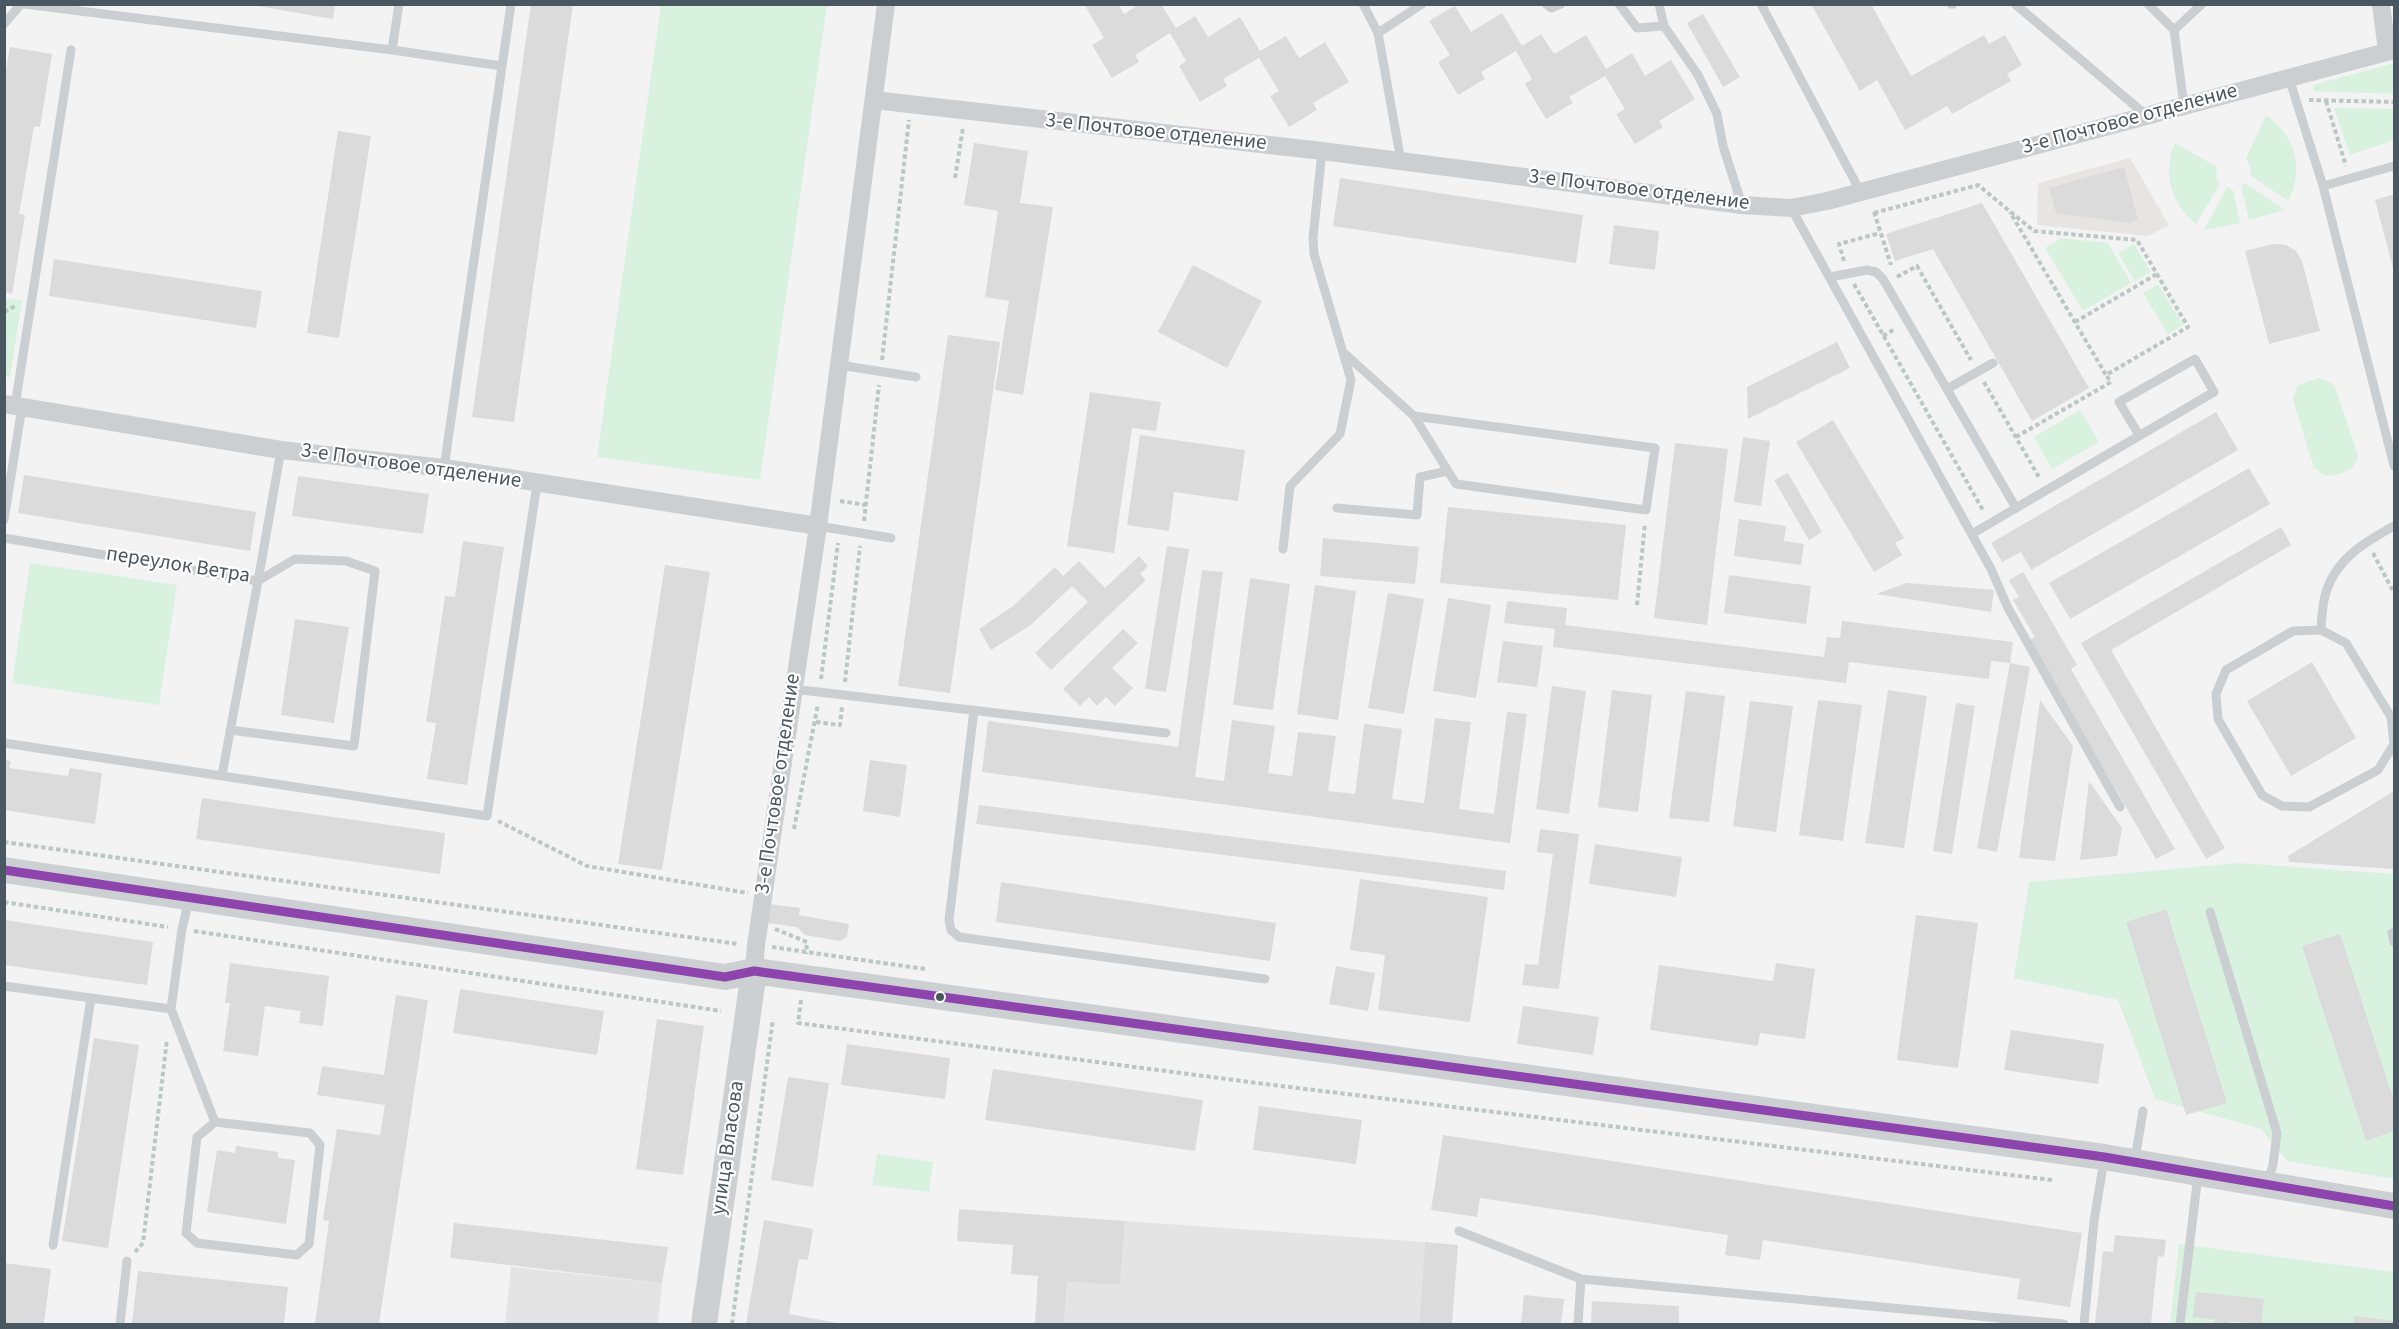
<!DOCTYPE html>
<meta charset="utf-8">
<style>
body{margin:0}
#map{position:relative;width:2399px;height:1329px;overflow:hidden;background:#f3f3f3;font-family:"Source Sans 3",sans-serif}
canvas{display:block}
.frame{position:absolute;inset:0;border:6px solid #495760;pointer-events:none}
</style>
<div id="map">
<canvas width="2399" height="1329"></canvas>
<div class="frame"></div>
</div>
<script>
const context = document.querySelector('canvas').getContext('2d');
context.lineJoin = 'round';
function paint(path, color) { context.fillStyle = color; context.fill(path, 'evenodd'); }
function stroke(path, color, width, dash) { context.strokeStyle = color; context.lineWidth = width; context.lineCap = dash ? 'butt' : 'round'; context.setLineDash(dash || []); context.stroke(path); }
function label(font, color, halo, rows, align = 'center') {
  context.font = font + ' "Source Sans 3",sans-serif'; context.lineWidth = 4.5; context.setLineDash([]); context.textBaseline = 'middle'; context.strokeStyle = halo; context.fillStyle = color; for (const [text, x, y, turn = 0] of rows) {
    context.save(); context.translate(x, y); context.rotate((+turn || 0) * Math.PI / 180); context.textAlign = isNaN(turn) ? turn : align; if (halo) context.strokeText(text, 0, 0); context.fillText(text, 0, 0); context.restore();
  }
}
paint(new Path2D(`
 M2130,158L2169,225L2148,236L2037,225L2038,183Z`), '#e6e5e2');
paint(new Path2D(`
 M1125,1221L1425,1242L1419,1324H1064L1067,1282L1120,1285Z
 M511,1267L662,1283L658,1324H505Z`), '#e5e4e5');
paint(new Path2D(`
 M661,5H827L760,480L597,457Z
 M2394,63V94L2313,91L2314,85Z
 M2334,108L2394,109V140L2350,155Z
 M2266,115C2296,136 2305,169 2288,201L2250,175L2251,168L2246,158Z
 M2175,143L2217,167L2216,178L2220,184L2196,224C2171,204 2162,172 2175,143Z
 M2245,183L2285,210L2249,220L2241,187Z
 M2227,187L2233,190L2240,223L2204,230Z
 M2061,238L2108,243L2131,283L2083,311L2045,248Z
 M2134,244L2151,272L2135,281L2118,253Z
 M2158,284L2183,325L2168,334L2143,293Z
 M4,298L22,300L10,377L5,376Z
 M2319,378L2330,382L2335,387L2358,455C2356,472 2339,475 2325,476L2314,468L2293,400L2296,388L2300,384Z
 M2080,410L2099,442L2052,469L2034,437Z
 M30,563L177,585L159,705L12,683Z
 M2239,863L2394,874V1179L2287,1161L2261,1129L2155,1099L2118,1000L2014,978L2029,882Z
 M877,1154L933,1162L929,1192L872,1185Z
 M2179,1244L2394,1272V1324H2170Z`), '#d8f2df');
paint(new Path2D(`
 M246,4H335L333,19Z
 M531,4H573L514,422L472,417Z
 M1084,4H1118L1124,14L1140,4H1161L1176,28L1195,16L1208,37L1240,17L1260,51L1286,36L1299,58L1325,42L1349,82L1313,103L1317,110L1289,127L1270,96L1279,91L1259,58L1223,79L1227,86L1200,102L1179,66L1186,61L1170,33L1135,55L1139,62L1112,78L1092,45L1104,38Z
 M1811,4H1871L1911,76L1984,35L1989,44L2005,35L2022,65L2007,74L2011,81L1952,114L1947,106L1905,130L1877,80L1860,91Z
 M1455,6L1471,32L1502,13L1522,46L1541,34L1554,54L1586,35L1606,69L1632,53L1645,76L1671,60L1695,99L1659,121L1663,127L1635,144L1616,114L1625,109L1605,76L1569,97L1573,103L1546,119L1525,84L1532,79L1516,51L1481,72L1485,79L1458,95L1438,62L1450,55L1429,21Z
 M1703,14L1740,77L1723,87L1687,23Z
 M10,47L52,54L40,127L34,126L22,198L19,214L25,215L12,294L4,292V82Z
 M338,131L371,136L339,338L307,333Z
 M974,143L1028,151L1020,203L1053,207L1023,395L995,390L1009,301L985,297L998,211L964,205Z
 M2124,167L2138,220L2128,223L2056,213L2049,188Z
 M1340,178L1583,215L1576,263L1333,226Z
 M2394,194V272L2375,200Z
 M1982,203L2089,388L2032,421L1933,249L1895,261L1886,234Z
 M1614,225L1659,231L1655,270L1609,264Z
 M2273,244L2286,245L2296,251L2302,261L2320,331L2269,344L2245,251Z
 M54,259L262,291L256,328L49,296Z
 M1193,265L1262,301L1227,368L1158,332Z
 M948,335L1000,342L950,693L898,686Z
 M1837,342L1850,368L1748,419L1747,387Z
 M1090,392L1161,402L1156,431L1132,428L1114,553L1067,546Z
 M2216,412L2238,450L2031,570L2021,552L2002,562L1991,543Z
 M1833,420L1904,538L1895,543L1902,555L1874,572L1796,442Z
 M1140,435L1245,450L1238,501L1174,492L1169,531L1127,525Z
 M1743,437L1770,441L1761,506L1734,502Z
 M1675,443L1728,449L1707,625L1654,618Z
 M2249,468L2270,504L2070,619L2049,583Z
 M1788,473L1822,532L1809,540L1774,480Z
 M24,475L256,512L250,551L18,513Z
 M298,476L429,494L423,534L292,516Z
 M1448,507L1626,525L1618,600L1440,583Z
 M1739,519L1786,526L1784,541L1804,544L1801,565L1734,556Z
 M2281,527L2291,545L2111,650L2225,848L2206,859L2081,643Z
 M1323,538L1419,547L1415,584L1320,576Z
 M463,541L504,547L467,785L427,779L436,723L426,722L445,596L455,597Z
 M1167,546L1189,549L1166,692L1145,689Z
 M1139,556L1148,566L1140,574L1146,580L1051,670L1035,653L1088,602L1072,586L1031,625L991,650L979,629L1013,606L1055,567L1063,576L1079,561L1105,588Z
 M665,565L710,572L662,870L618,864Z
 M1202,570L1223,572L1195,777L1224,781L1232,720L1275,726L1268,773L1292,776L1298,732L1336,736L1328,791L1355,794L1364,724L1402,729L1392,799L1424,803L1435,718L1471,722L1459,809L1494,814L1507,712L1527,714L1510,843L982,772L988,721L1178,747Z
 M2023,572L2077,665L2071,669L2175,849L2156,859L2029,640L2035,637L2013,600L2019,597L2009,580Z
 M1729,575L1811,586L1806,624L1724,613Z
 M1250,578L1290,584L1273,710L1233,705Z
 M1907,583L1994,590L1991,612L1876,594Z
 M1315,585L1356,591L1338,720L1297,714Z
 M1388,593L1424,599L1404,714L1368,708Z
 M1448,598L1491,605L1476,698L1433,691Z
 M1507,601L1567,608L1565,625L1824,657L1827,637L1840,638L1842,621L2013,642L2010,663L2030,667L1997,852L1977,848L2010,663L1991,661L1989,679L1849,662L1846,683L1553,647L1555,629L1504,623Z
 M295,619L349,627L334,723L281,715Z
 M1123,629L1138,643L1112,668L1133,688L1115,706L1106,697L1097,706L1089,697L1080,706L1063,689Z
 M1503,641L1543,646L1537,687L1497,682Z
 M2312,662L2356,738L2291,776L2247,701Z
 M1552,686L1586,691L1569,814L1536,809Z
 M1612,690L1652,695L1638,812L1598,807Z
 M1888,690L1927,696L1904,848L1865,843Z
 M1686,691L1725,696L1709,822L1669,818Z
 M1818,700L1862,705L1843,841L1799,835Z
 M2040,700L2073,746L2055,861L2019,858Z
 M1750,701L1793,706L1776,832L1733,826Z
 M1956,703L1975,706L1952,854L1933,851Z
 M4,760L11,761L9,768L68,776L70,768L102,773L95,824L4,810Z
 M870,760L907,765L900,817L863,811Z
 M2089,781L2122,828L2117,856L2080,860Z
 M2394,791V869L2289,862L2288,856Z
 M202,798L445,833L440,874L196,839Z
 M979,805L1506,871L1504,890L976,824Z
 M1540,829L1579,834L1559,989L1522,985L1525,964L1538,965L1553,854L1537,852Z
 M1595,844L1682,857L1676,897L1589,884Z
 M1360,879L1488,897L1470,1022L1378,1010L1385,955L1350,950Z
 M1001,882L1276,923L1270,961L996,922Z
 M770,904L800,908L799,915L849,924L847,937L840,941L805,935L797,927L767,923Z
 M2166,909L2227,1103L2186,1115L2126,922Z
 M1916,915L1978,923L1958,1068L1897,1060Z
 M4,920L153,942L147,985L4,965Z
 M2340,934L2394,1101V1131L2366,1141L2302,946Z
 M230,963L329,976L323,1026L299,1023L301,1011L265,1006L258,1056L223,1051L230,1003H225Z
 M1776,963L1815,969L1805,1039L1760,1033L1758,1046L1650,1030L1659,965L1773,981Z
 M1336,966L1375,973L1368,1011L1329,1004Z
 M460,989L604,1011L597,1055L453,1033Z
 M396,995L428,1000L379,1324H315L329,1221L323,1220L337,1129L380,1135L385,1105L317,1095L322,1066L384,1075Z
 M1523,1006L1599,1017L1593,1055L1517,1044Z
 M657,1019L704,1026L683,1175L636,1169Z
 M2011,1030L2104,1044L2098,1084L2004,1070Z
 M94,1038L139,1045L108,1248L62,1241Z
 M847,1044L950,1058L945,1099L841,1085Z
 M993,1069L1203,1100L1195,1151L985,1120Z
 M788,1077L829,1083L813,1187L771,1180Z
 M1259,1106L1362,1120L1356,1164L1253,1150Z
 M1443,1135L2082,1233L2070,1307L2017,1299L2020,1279L1763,1240L1760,1260L1725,1255L1728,1235L1480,1198L1477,1217L1431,1210Z
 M236,1146L278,1152V1158L295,1160L286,1224L207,1212L217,1150L235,1153Z
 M959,1209L1125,1221L1120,1285L1067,1282L1064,1324H1035L1038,1276L1011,1274L1013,1245L957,1241Z
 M764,1220L813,1229L808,1260L799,1259L789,1314L842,1324H746Z
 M454,1223L668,1247L662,1283L450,1258Z
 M2115,1235L2166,1240L2164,1257L2158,1256L2151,1324H2095L2103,1251L2113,1252Z
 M1425,1242L1458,1245L1452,1324H1419Z
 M4,1263L51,1269L44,1324H4Z
 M138,1271L288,1287L284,1324L178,1323L177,1324H132Z
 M2196,1292L2264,1299L2261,1324L2230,1321L2229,1324H2215V1320L2193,1317Z
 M1524,1295L1564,1299L1561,1324H1521Z
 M1592,1301L1679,1306V1324H1591Z
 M2355,1316L2394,1321V1324H2353Z`), '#dbdbdc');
stroke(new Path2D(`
 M2309,100L2394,102
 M2326,101L2346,166
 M955,178L963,128
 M1874,212L1891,265
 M1874,213L1978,185L2034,231L2137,240L2188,327L2106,375L2010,212
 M1844,261L1839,244L1880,233
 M1897,277L1917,266L1971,360
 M1854,284L1984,512
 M4,312L17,305
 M2075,322L2157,274
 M1883,336L1895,329
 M882,360L909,120
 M1984,382L2040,479
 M2016,437L2111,382L2106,375
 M840,501L866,505
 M864,521L879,385
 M2373,553L2394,593
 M1637,605L1645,523
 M821,679L838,543
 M845,682L860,546
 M816,722L840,725L842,707
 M498,821L587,866L748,893
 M794,829L818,704
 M4,842L738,944
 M4,902L168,927
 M775,929L807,942L806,954
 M194,931L721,1011
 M772,947L925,969
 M801,1000L798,1023L1265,1084L2052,1180
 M135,1252L143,1243L167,1039
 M732,1324L773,1019`), '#bac7c2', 4, [4.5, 3]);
stroke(new Path2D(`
 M24,4L392,50L502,66
 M1363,4L1378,33L1422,4
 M1546,4L1551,8L1561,4
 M1619,4L1637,28L1664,26L1698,75L1717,114L1723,146L1742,205
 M1659,4L1664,26
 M1761,4L1860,191
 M1951,4H1953
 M2015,4L2146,115
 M2148,4L2174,30L2184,106
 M4,24L21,4
 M2174,30L2202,4
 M1378,33L1401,161
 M392,50L399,4
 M2289,78L2323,186L2394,466
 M2323,186L2394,166
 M1791,208L1991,569L2008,608L2120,807
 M1830,277L1867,270L1876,272L1883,279L2016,508L2214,392L2195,359L2119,402L2139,435
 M1343,352L1414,416L1655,448L1646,510L1456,484L1414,416
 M839,365L916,377
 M1947,389L1993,363
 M15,406L71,50
 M444,468L511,4
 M1337,508L1417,515L1420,477L1448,471
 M4,520L22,407
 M818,526L891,538
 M1972,534L2016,508
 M4,538L258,581L281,450
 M1283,549L1290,486L1340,434L1351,380L1314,254L1313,238L1322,151
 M2321,630L2346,643L2391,717L2394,744L2378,770L2309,807L2282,806L2262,795L2218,719L2216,694L2226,670L2293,631Z
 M2321,630C2322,618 2322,604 2326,592C2337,558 2365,542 2394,526
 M793,689L1166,733
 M974,710L949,920L951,930L959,937L1265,979
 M4,743L487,816L537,484
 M222,775L258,581L295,559L346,561L375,571L354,746L230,730
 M189,900L182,929L171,1009L215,1122L310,1133L320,1145L309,1244L297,1255L197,1243L186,1233L197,1137L215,1122
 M2210,912L2277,1133L2273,1165L2267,1184
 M2392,933L2394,942
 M4,986L171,1009
 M2135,1159L2143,1111
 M1459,1231L1581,1279L2064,1324
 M53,1245L91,998
 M120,1324L127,1261
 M1578,1324L1581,1279
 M2084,1324L2094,1221L2104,1160
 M2180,1324L2198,1175`), '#cccfd1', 9);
stroke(new Path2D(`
 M2381,4L2387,51
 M874,100L1322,151L1742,205L1791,208L1827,201L2394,50
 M4,404L281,450L444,468L818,526
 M754,971L756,945L818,526L886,4`), '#cccfd1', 18);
stroke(new Path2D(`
 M4,870L725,977L754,971L2104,1157L2394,1206
 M704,1324L754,971`), '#cdd0d2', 26);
stroke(new Path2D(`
 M4,870L725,977L754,971L2104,1157L2394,1206`), '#8e44ad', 9);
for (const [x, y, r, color] of [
 [940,997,5,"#495760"]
]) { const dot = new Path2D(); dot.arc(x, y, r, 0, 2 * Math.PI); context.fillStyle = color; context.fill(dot); stroke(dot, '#fff', 2); }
label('21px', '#495760', '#fff', [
 ["3-е Почтовое отделение",2130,120,-15],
 ["3-е Почтовое отделение",1156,133,6],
 ["3-е Почтовое отделение",1639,191,7],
 ["3-е Почтовое отделение",411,467,8],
 ["переулок Ветра",178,566,9],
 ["3-е Почтовое отделение",779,784,-82],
 ["улица Власова",729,1148,-82]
]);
</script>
